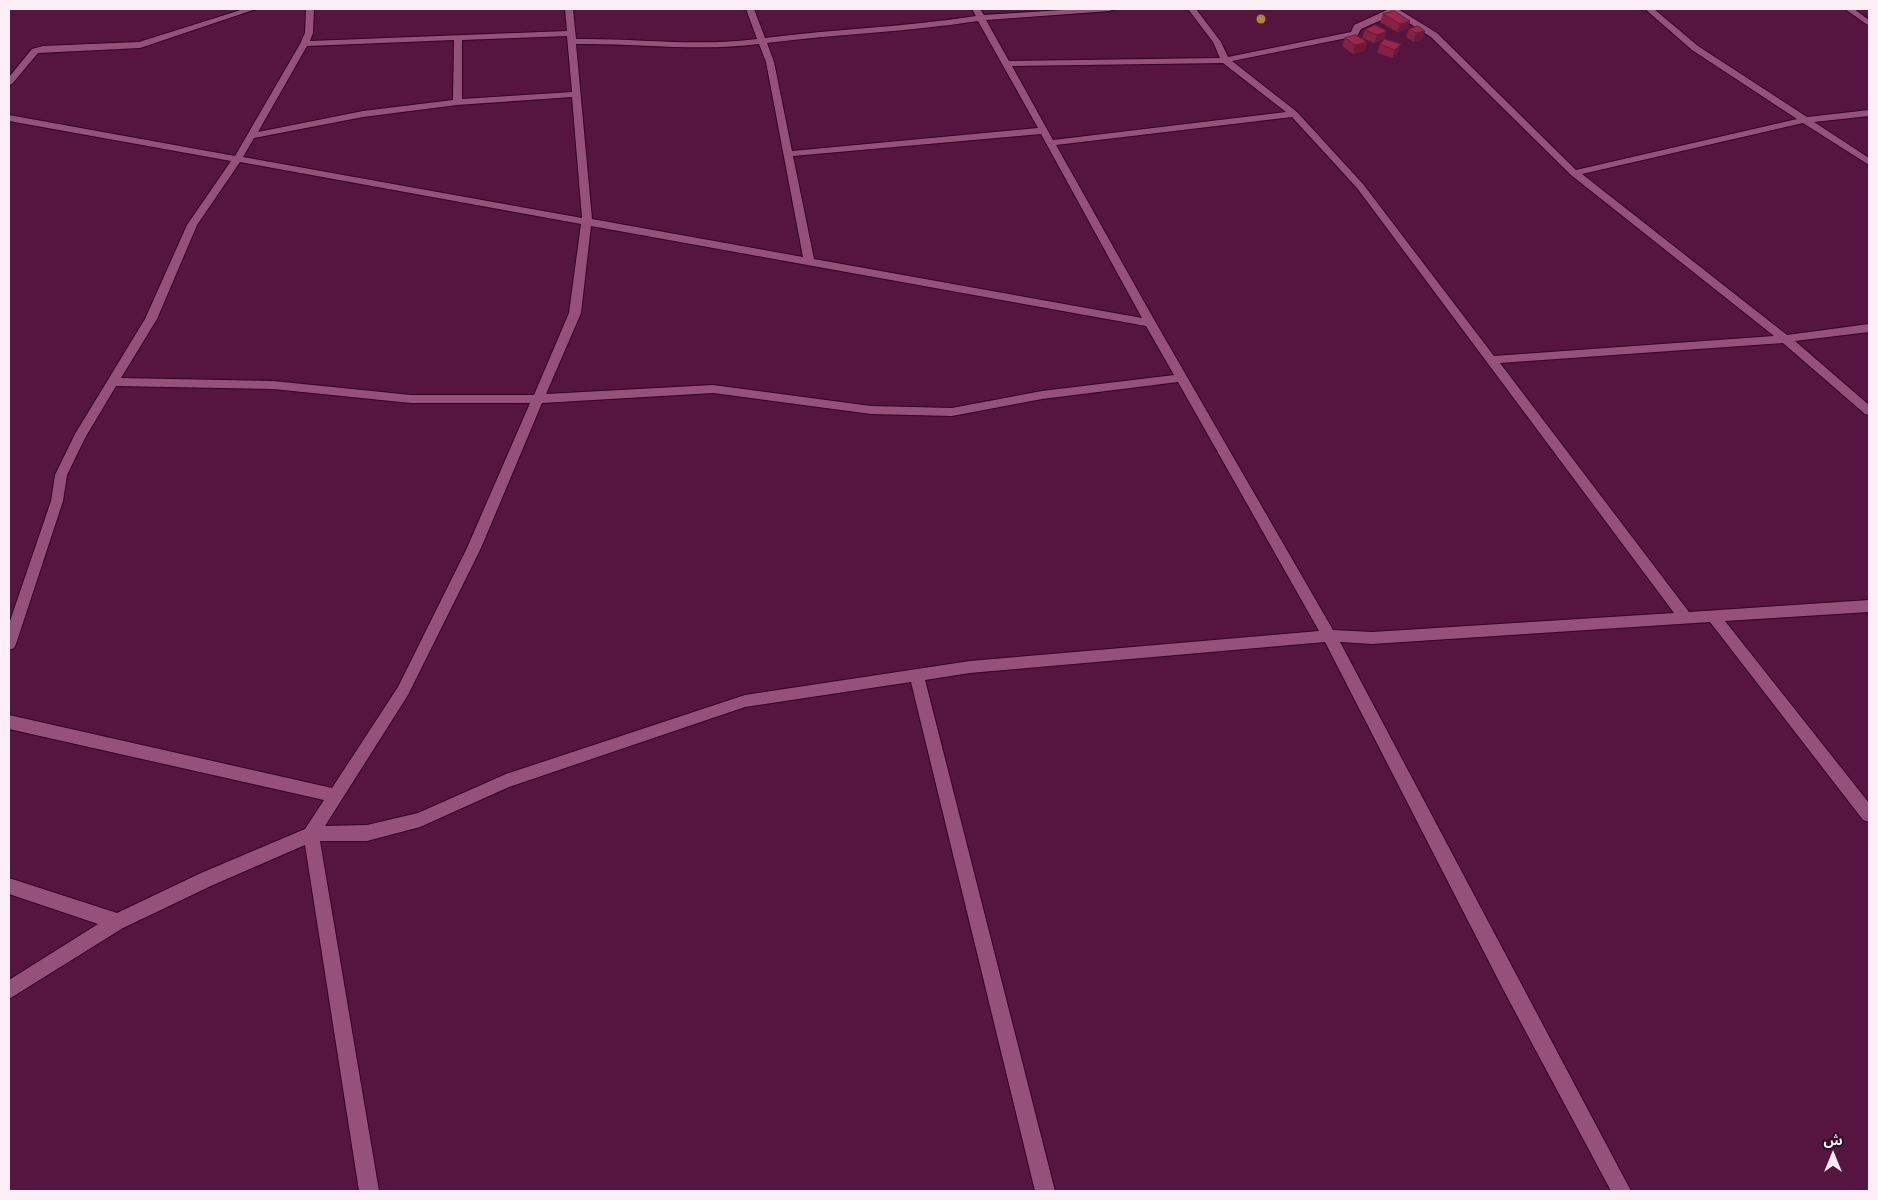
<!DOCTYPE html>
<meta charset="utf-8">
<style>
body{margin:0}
#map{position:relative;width:1878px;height:1200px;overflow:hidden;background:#55153f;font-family:Montserrat,"Noto Sans Arabic",sans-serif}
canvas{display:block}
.frame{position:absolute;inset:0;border:10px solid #feeef6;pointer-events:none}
.north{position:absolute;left:1808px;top:1130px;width:50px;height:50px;-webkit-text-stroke:4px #2b0f20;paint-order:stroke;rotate:0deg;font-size:14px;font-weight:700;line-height:20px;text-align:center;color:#feeef6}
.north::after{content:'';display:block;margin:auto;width:18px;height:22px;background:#feeef6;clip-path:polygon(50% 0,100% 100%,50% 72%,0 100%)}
</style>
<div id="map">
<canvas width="1878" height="1200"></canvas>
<div class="frame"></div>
<div class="north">ش</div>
</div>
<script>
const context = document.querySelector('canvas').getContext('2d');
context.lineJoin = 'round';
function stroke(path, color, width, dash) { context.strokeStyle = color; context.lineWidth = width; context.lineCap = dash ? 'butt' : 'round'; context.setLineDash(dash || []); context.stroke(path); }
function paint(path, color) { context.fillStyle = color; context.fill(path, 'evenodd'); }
const minor = new Path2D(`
 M244,9H256L140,48L38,53L12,84L9,85V77L32,49L43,46L139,42Z
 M306,9H314L313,33L310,41L567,31L565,9H573L576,39C636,38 698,47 757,39L746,9H754L765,38C835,29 906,27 976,16L972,9H980L984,15L1078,9H1114L1110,11L986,20L1009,61L1220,58L1213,42L1188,9H1196L1221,42L1228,57L1351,32L1354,25L1389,9H1398L1437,33L1576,170L1797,119L1692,50L1645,9H1654L1698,46L1807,117L1869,110V116L1814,122L1869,158V165L1803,123L1582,174L1787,335L1869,324V332L1795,341L1869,405V415L1865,414L1783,343L1500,363L1689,612L1869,600V612L1725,621L1869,803V822L1863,820L1710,622L1372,644L1340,642L1631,1191H1611L1504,991L1325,642L970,673L925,680L1055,1191H1035L911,682L745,707L509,787L420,827L367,841H320L379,1191H359L305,845L213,885L123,928L9,999V980L98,924L9,894V878L117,913L201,873L305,829L324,800L9,729V715L332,788L398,687L467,548L530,403H411L273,389L116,386L85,438L67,475L63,501L16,644L14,648L9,650V624L51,501L55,475L75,434L145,319L187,225L231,161L9,121V115L235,156L300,44L305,33ZM1395,14L1431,37L1571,175L1774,336L1494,356L1363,184L1297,112L1232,61L1357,36L1361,29ZM978,21L1038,128L792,151L774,62L767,43C837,34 908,32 978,21ZM567,36L572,92L462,99V40ZM454,40L453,100L363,111L258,132L307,46ZM576,44C637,43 699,52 759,44L766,62L803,257L592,219ZM1223,63L1286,112L1053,140L1012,66ZM572,97L582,218L243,157L254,138L363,117L457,105ZM1292,117L1357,188L1674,613L1372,632L1333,630L1156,323L1056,145ZM1041,134L1142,318L814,259L793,156ZM240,162L581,224L569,313L534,395H411L273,381L121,378L157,319L197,225ZM591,226L1146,326L1174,375L1042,391L952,408L871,406L713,385L546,394L581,313ZM1178,382L1319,631L970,661L745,695L506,774L418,813L367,825L325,826L408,695L481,548L542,403L713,393L871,414L952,416L1042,399Z
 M1845,9H1854L1869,20V26Z`);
stroke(minor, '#330323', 2);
paint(minor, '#96517a');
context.fillStyle = '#ad8936';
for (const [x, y] of [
 [1261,19]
]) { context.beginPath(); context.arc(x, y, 4.5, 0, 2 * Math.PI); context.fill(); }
paint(new Path2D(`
 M1383,14L1410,21L1407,29L1397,32L1380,22Z
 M1409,29L1425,31L1422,39L1413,42L1406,37Z
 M1365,30L1384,39L1374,43L1362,38Z
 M1345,38L1367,42L1364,51L1353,54L1342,46Z
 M1385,39L1398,52L1392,58L1377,53L1380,44Z`), '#852143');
paint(new Path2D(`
 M1410,21L1407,29L1397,32L1400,24Z
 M1387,31L1384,39L1374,43L1377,35Z
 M1425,31L1422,39L1413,42L1416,33Z
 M1367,42L1364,51L1353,54L1355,45Z
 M1401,44L1398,52L1392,58L1395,50Z`), '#6c1b37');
const building = new Path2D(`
 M1394,11L1410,21L1400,24L1383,14Z
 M1375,25L1387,31L1377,35L1365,30Z
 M1418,26L1425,31L1416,33L1409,29Z
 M1356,35L1367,42L1355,45L1345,38Z
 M1385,39L1401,44L1395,50L1380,44Z`);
paint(building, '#9b264e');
stroke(building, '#6c1b37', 1);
</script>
